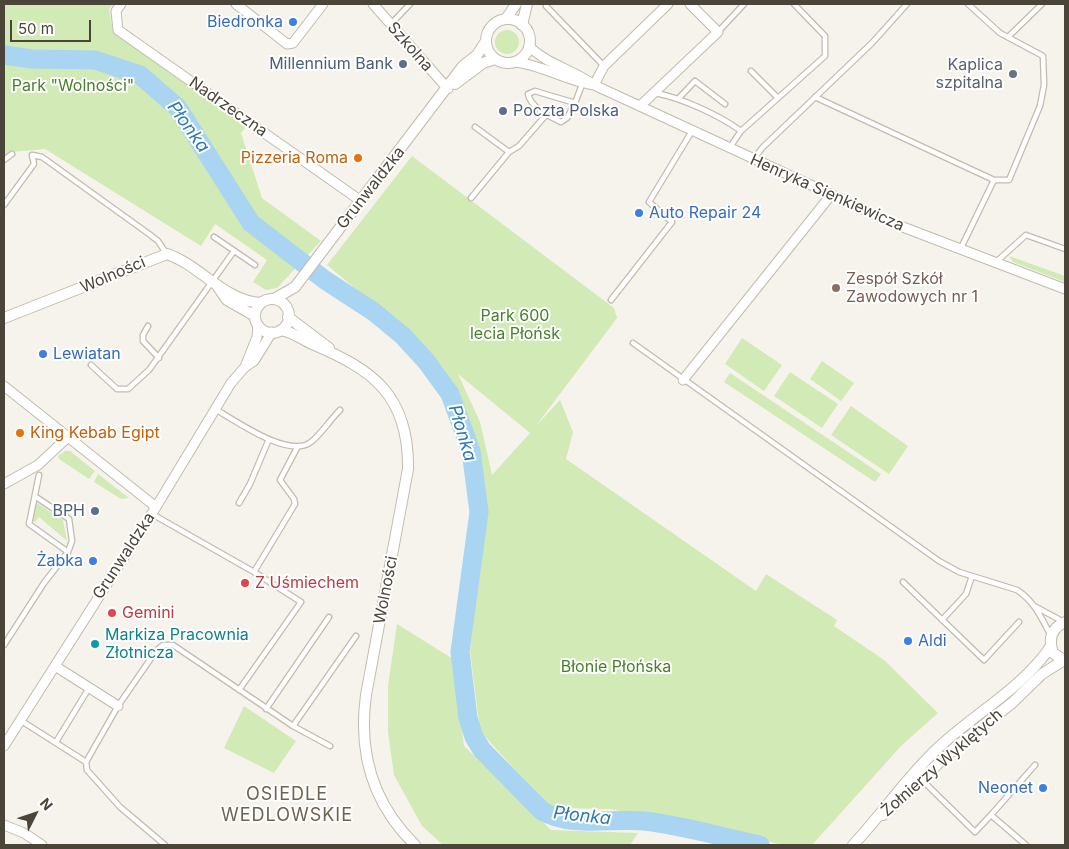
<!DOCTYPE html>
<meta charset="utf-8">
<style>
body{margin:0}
#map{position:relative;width:1069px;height:849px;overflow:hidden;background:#f6f3ec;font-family:Inter,sans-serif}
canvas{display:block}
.frame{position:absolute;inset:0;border:5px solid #4b4439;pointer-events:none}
.north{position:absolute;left:10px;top:789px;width:50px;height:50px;-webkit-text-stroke:4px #fff;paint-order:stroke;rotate:49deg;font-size:14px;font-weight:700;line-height:20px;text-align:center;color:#4b4439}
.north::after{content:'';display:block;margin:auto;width:18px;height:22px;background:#4b4439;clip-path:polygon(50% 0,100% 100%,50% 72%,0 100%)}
.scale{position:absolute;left:10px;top:20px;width:81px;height:22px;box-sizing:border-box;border:2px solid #4b4439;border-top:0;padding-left:6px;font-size:15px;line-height:18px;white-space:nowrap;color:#4b4439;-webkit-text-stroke:4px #fff;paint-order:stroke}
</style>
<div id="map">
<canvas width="1069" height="849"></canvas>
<div class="frame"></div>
<div class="north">N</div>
<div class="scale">50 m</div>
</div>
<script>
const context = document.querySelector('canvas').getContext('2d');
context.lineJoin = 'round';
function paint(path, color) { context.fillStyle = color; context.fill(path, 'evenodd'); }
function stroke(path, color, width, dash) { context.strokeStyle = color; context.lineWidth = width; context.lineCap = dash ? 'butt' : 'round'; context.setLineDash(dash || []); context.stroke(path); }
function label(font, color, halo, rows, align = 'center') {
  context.font = font + ' Inter,sans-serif'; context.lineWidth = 4; context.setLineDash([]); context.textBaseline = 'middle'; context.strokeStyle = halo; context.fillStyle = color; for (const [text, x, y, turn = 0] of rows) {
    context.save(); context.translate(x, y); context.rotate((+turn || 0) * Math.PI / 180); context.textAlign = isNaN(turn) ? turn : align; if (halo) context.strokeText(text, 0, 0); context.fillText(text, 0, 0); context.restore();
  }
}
paint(new Path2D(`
 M4,4H113L109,9L113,32L246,127L241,133L262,198L321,241L277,288L266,290L253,282L267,260L215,224L201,246L45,149L12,152L4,157Z
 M495 42a12 12 0 1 1 24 0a12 12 0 1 1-24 0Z
 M412,156L614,308L617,318L535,427L560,400L573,432L566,459L756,591L766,574L837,620L834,626L884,660L938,713L901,746L812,845H784L610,809L550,808L480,731L470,651L485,512L475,449L455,392L415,338L327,265ZM458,374L530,433L492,475L480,422Z
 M1009,256L1065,276V282L1013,262Z
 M742,338L782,365L764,391L725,364Z
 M822,361L854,383L841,401L810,379Z
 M790,372L838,404L822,428L774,396Z
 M730,373L881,474L875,482L724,382Z
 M851,406L908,446L889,474L831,435Z
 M65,451H70L95,471L89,479L59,459L58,456Z
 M98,474L129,498L121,499L94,482Z
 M37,503L63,520L67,541L39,517L35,522L32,520Z
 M397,624L453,659L464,746L551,830L638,833L630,845H443L422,826L394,775L388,732V686Z
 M244,706L296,741L274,773L224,748Z`), '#d2eab5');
stroke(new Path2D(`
 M732,845L735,840`), '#a9d4f2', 3);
stroke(new Path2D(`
 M4,55L32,59L95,60L140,75L178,108L251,223L325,280L374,312L403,336L426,361L450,394L471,451L479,512L460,652L468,718L474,737L482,750L542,811C571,828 611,818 644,821C682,825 721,837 760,845`), '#a9d4f2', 19);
const service = new Path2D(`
 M968,4L1000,33L1043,56L1044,85L1040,106L1009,180H994
 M546,6L604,66
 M391,24L410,4
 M718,32L744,4
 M1008,37L1042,4
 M751,71L777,97
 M655,93C682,98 719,115 741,131
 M815,97L994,180L960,250
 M678,99L695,81L725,104
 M575,103L567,118L561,122C549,116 531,108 528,94L535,91L575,103L583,82
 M475,127L509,152L519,146L546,115
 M730,147L741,131L825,56V36L794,4
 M754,159L762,148L872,43L907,4
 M4,160L12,154
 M471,198L509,152
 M4,205L34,164L32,155L42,157L149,234L158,241L166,253
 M214,237L255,265
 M996,262L1026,235L1065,249
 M611,300L672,222L649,202L692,131
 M148,326L143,335V341L159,358
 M633,343L939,561L959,572L1017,590C1034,601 1041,617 1050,634
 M91,365L117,389H128L149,370L234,251
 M215,409C236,421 289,459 311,442C321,434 330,420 340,410
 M36,497L69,519L72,541L68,552
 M239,503L250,484L269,439
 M152,514L254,572L301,602L239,690
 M254,572L295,504L294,499L280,480L297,448
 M903,582L984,660L1019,622
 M1036,607L1064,622
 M942,620L966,594L972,576
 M4,645L44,583L68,552L29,524L39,475
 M266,709L329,617
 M20,720L86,762
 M293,726L330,746
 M56,742L89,688
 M922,780L975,832L991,815L1026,845
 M991,815L1035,765
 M165,845L120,807L87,770L86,762L118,706L156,651L163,645H173L293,726L356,636`);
const minor = new Path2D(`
 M121,4L116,11L118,30L361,201
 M236,4L287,44L293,43L323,4
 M373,4L448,89
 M529,46C546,64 574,70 594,85L895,224L1065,289
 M515,62C543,65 566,81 594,85
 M594,85L604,66L668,4
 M640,106L718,32L690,4
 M245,367L257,337L258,325
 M683,380L831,195
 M4,386L156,507
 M4,484L38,465L68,437
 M55,666L118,706
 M4,746L156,507L231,383L245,367L254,361L272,332
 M4,825L24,833L42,845`);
const tertiary = new Path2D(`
 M506,19L516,4
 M486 41a22 22 0 1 1 44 0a22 22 0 1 1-44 0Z
 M522,25L527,4
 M455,84L483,63L495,59
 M218,287L227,300L255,316
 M274,299L295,287L463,66L477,55L486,41
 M255 316a17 17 0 1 1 34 0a17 17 0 1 1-34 0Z
 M288,317L329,348
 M4,318L167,254C200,265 224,301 261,303
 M281,330C293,332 301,339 312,344C374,370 409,396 408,469L366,695C358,753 373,804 415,845
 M1065,622C1051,628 1048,639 1053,653L1065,661
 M883,815L957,746L1012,703L1042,674L1064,660
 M853,845C883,813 906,778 938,748C975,713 1022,689 1051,646`);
stroke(service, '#c2bbae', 7);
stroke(minor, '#c2bbae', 11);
stroke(tertiary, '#c2bbae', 12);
stroke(service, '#fff', 4.5);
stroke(minor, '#fff', 9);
stroke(tertiary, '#fff', 10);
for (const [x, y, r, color] of [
 [293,22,5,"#3f7fe0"],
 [403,64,5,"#5c6f8a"],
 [1013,74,5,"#6b7280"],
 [503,111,5,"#5c6f8a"],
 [358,158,5,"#e8710a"],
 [639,213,5,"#3f7fe0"],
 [836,288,5,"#8d6e63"],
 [43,354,5,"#3f7fe0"],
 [20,433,5,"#e8710a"],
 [95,511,5,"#5c6f8a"],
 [93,561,5,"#3f7fe0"],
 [245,583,5,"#e0444e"],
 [112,613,5,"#e0444e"],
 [908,641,5,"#3f7fe0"],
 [95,644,5,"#0f9aa8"],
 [1043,788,5,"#3f7fe0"]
]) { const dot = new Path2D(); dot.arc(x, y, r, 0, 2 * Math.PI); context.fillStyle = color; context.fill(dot); stroke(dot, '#fff', 2); }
label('16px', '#366cbe', '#fff', [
 ["Biedronka",283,22],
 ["Auto Repair 24",649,213,"left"],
 ["Lewiatan",53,354,"left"],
 ["Żabka",83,561],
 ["Aldi",918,641,"left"],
 ["Neonet",1033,788]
], 'right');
label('16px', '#4b4439', '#fff', [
 ["Szkolna",410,47,49],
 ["Nadrzeczna",228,107,35],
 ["Grunwaldzka",371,188,-52],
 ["Henryka Sienkiewicza",827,193,24],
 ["Wolności",113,275,-23],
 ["Grunwaldzka",124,556,-57],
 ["Wolności",386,590,-79],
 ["Żołnierzy Wyklętych",942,763,-41]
]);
label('16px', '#4e5e75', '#fff', [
 ["Millennium Bank",393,64],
 ["Poczta Polska",513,111,"left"],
 ["BPH",85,511]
], 'right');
label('16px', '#5b616d', '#fff', [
 ["Kaplica",1003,65],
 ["szpitalna",1003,83]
], 'right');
label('16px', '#4a7f2a', '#fff', [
 ["Park \"Wolności\"",73,86],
 ["Park 600",515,316],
 ["lecia Płońsk",515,334],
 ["Błonie Płońska",616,667]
]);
label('16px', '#c56008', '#fff', [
 ["Pizzeria Roma",348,158],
 ["King Kebab Egipt",30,433,"left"]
], 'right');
label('16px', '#785e54', '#fff', [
 ["Zespół Szkół",846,279],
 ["Zawodowych nr 1",846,297]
], 'left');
label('16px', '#be3a42', '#fff', [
 ["Z Uśmiechem",255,583],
 ["Gemini",122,613]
], 'left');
label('16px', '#0d838f', '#fff', [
 ["Markiza Pracownia",105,635],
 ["Złotnicza",105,653]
], 'left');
label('italic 18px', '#2e7ab2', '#fff', [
 ["Płonka",188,127,54],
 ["Płonka",462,433,73],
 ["Płonka",582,816,6]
]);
context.letterSpacing = '1px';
label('18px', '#6e6250', '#fff', [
 ["OSIEDLE",287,795],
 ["WEDLOWSKIE",287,816]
]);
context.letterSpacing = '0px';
</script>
